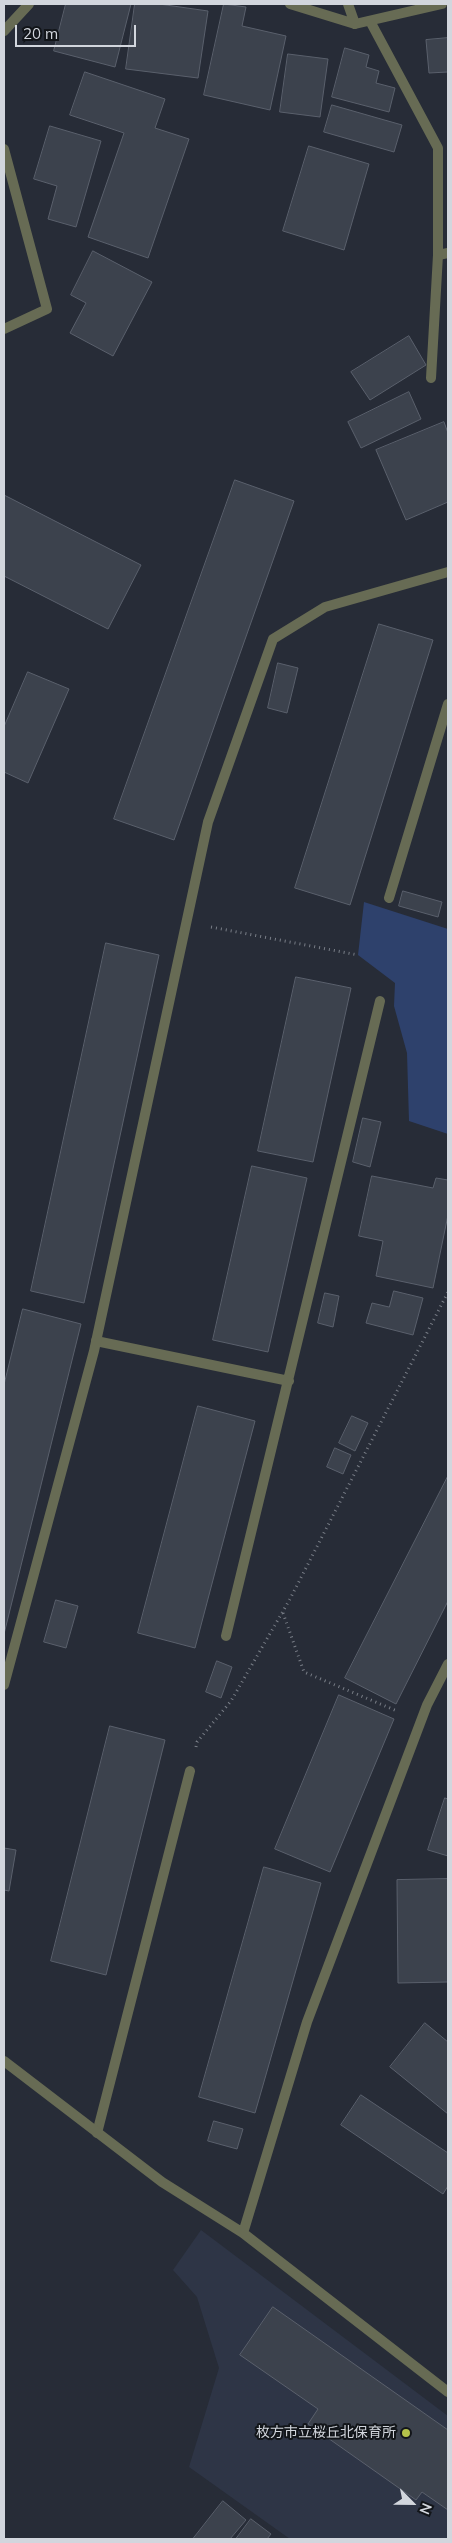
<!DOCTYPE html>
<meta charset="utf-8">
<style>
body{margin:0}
#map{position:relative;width:452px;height:2543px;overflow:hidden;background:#272c37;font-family:Mulish,sans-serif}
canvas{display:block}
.frame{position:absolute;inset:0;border:5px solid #d2d6dd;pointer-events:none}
.north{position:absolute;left:387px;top:2478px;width:50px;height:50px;-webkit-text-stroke:4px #121519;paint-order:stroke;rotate:113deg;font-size:14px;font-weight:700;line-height:20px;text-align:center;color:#d2d6dd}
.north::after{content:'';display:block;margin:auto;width:18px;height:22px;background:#d2d6dd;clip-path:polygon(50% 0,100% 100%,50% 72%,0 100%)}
.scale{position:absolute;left:15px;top:25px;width:121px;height:22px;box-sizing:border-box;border:2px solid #d2d6dd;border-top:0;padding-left:6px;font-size:15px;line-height:18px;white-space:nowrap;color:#d2d6dd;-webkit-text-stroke:4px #121519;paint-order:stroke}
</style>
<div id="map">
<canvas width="452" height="2543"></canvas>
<div class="frame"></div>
<div class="north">N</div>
<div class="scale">20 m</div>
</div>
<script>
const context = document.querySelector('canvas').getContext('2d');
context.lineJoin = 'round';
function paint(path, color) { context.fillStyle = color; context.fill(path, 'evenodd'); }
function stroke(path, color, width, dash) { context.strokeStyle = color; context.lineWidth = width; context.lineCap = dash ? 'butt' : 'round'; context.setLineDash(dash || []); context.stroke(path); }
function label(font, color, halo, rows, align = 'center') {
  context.font = font + ' Mulish,"Noto Sans JP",sans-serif'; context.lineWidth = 4; context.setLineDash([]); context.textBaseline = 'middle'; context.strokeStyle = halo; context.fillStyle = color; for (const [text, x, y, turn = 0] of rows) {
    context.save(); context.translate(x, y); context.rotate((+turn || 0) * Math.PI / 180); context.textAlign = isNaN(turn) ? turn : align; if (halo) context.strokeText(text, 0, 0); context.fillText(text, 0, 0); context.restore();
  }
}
paint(new Path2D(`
 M201,2230L448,2416V2539H290L189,2467L219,2368L197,2297L173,2270Z`), '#2e3546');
paint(new Path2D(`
 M364,902L448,929V1134L409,1121L407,1053L394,1006L395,983L358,955Z`), '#2e416c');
const building = new Path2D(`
 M66,4H131L115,67L54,51Z
 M135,4H159L208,11L198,78L126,69Z
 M224,4L246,7L242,26L286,36L270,110L204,95Z
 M448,38V72L429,73L426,40Z
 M345,48L369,55L366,67L379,71L376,83L395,88L389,112L332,97Z
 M288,54L328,59L320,117L280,112Z
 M85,72L165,99L155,128L189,139L148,258L88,237L124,133L70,115Z
 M332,105L402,125L394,152L324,132Z
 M50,126L101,141L76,227L48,219L57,186L34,179Z
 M309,146L369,164L344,250L283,231Z
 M93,251L152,282L113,356L70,333L86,303L71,295Z
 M409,336L426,365L370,400L351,372Z
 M409,392L421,419L361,448L348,422Z
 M444,422L448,433V502L406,520L376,450Z
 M235,480L294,501L174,840L114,819Z
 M4,495L141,565L108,629L4,576Z
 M379,624L433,640L350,905L295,888Z
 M278,663L298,668L287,713L268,708Z
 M28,672L69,689L28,783L4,772V727Z
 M403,891L442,902L438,917L399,906Z
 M106,943L159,955L84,1303L31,1291Z
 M296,977L351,988L313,1162L258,1151Z
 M363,1118L381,1122L370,1167L353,1162Z
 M252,1166L307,1178L268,1352L213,1340Z
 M372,1176L433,1188L436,1178L448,1180V1215L433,1288L376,1276L383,1241L359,1236Z
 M394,1291L423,1298L413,1335L366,1323L372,1303L389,1307Z
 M325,1293L339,1296L333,1327L318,1323Z
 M23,1309L81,1324L4,1634V1385Z
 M198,1406L255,1421L195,1648L138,1633Z
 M352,1416L368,1423L355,1451L339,1443Z
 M335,1448L351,1455L343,1474L327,1467Z
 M448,1476V1601L396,1704L345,1678Z
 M56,1600L78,1606L66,1648L44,1642Z
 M217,1661L232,1667L221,1698L206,1692Z
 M339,1695L394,1719L330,1872L275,1849Z
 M110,1726L165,1740L106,1975L51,1961Z
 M445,1798L448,1799V1856L428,1850Z
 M4,1848L16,1850L9,1891L4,1890Z
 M264,1867L321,1883L255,2113L199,2097Z
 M448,1879V1982L398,1983L397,1880Z
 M425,2023L448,2042V2114L390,2067Z
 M361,2095L448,2153V2186L443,2194L341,2125Z
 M214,2121L243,2129L237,2149L208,2141Z
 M273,2307L448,2430V2510L422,2492L416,2500L308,2424L318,2409L240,2355Z
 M223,2501L246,2520L230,2539H193Z
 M251,2519L271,2534L267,2539H236Z`);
paint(building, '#3c424d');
stroke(building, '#5a606c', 1);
stroke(new Path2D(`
 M211,927L358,955
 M283,1613L304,1672L397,1711
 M196,1747L197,1742L231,1701L290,1599L448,1292`), '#797e87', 3, [1, 4]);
stroke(new Path2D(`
 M438,255L448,253
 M389,898L448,704
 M96,1341L289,1381
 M226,1636L380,1001
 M97,2133L190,1771`), '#676b54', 10);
stroke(new Path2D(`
 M290,4L355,24
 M348,4L355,24L442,4
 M370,21L438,148V255L431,378
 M4,31L29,4
 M4,149L47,309L4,329
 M4,1685L94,1351L208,822L273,639L325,607L448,572
 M4,2061L162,2182L243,2233L448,2392
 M243,2233L307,2022L427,1705L448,1664`), '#676b54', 10);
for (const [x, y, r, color] of [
 [406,2433,5,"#b4c24a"]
]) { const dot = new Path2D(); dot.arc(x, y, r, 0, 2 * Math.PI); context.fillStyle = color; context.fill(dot); stroke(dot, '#121519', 2); }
label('14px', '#d2d6dd', '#121519', [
 ["枚方市立桜丘北保育所",396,2433]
], 'right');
</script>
